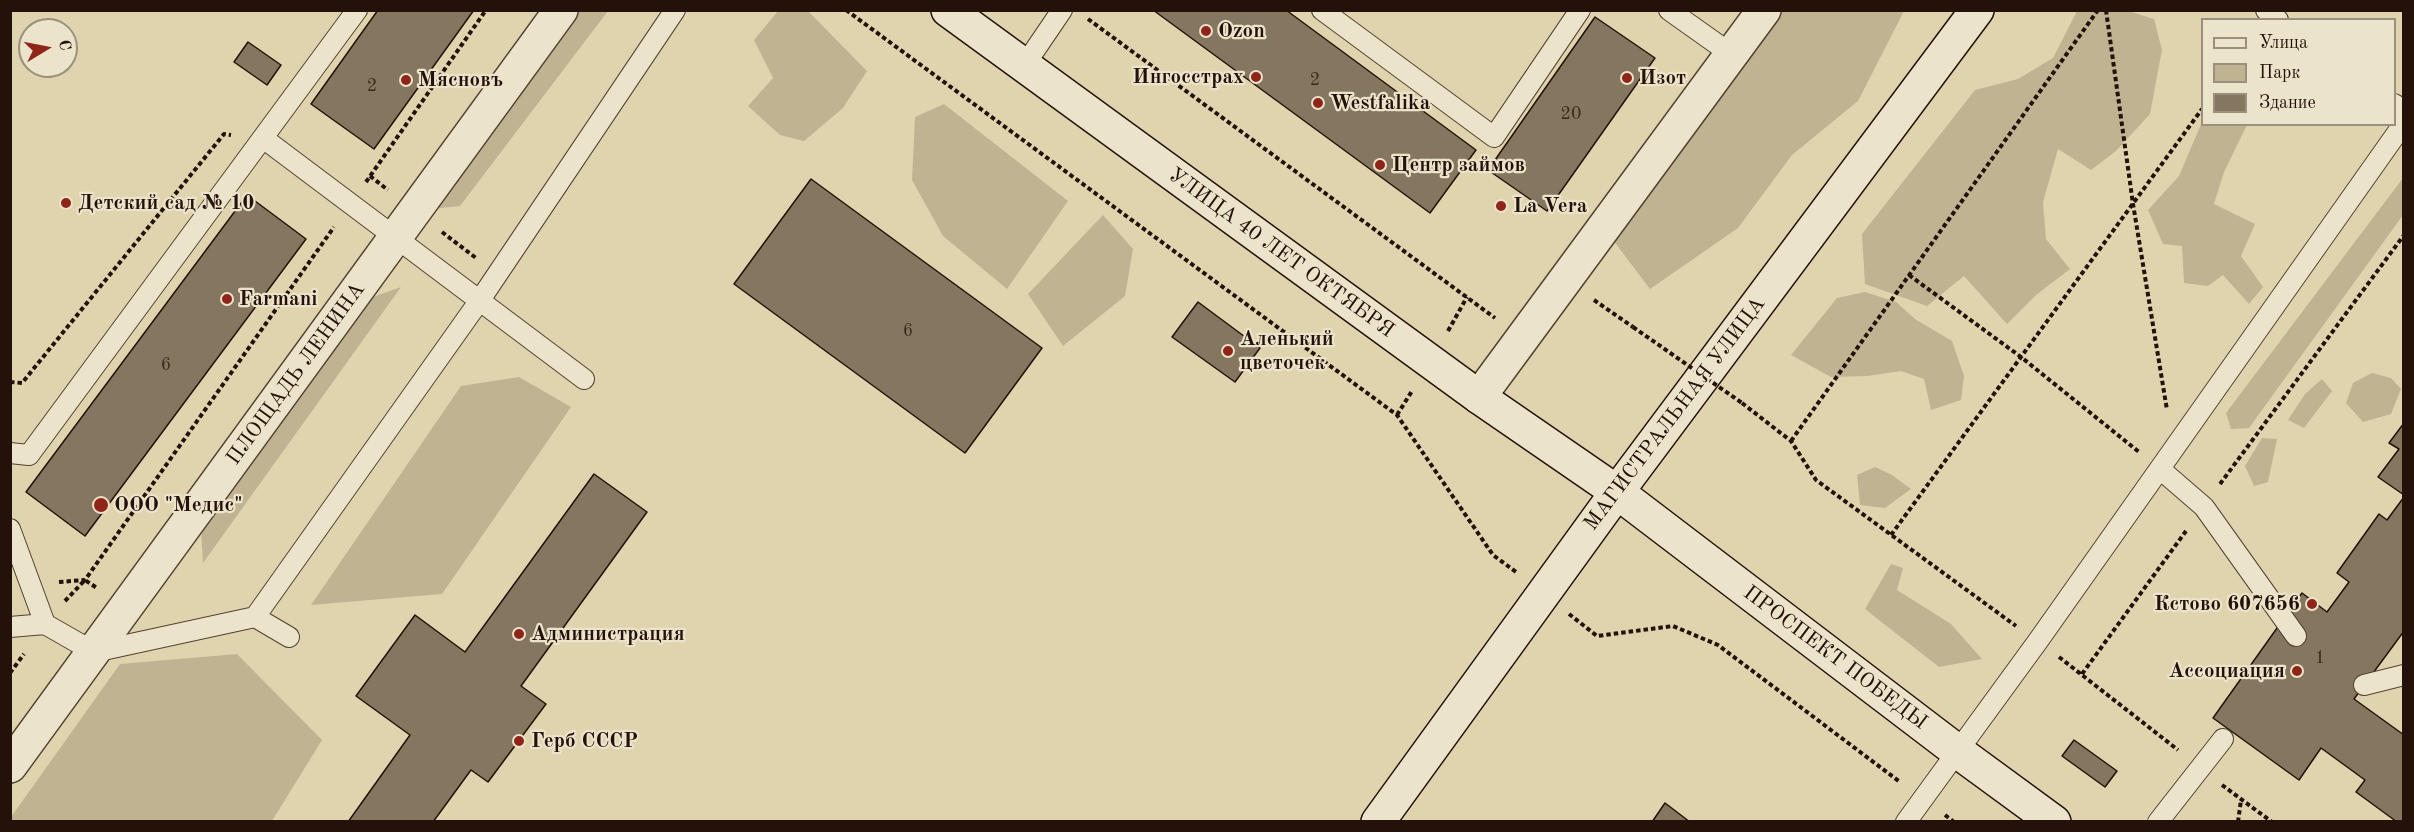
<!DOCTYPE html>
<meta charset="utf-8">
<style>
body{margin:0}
#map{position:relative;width:2414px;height:832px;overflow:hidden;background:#e0d4ae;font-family:"Old Standard TT",serif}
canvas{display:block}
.frame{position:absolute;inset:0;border:12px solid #23110a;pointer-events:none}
.legend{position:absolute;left:2201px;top:18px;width:195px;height:108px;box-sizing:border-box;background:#ebe3ca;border:2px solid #9b8f7d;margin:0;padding:8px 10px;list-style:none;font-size:18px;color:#23110a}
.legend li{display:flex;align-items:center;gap:12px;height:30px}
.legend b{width:30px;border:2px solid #9b8f7d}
.north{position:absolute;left:18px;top:18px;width:60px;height:60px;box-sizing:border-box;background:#ebe3ca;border:2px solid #9b8f7d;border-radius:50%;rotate:80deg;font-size:16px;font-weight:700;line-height:24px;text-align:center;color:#23110a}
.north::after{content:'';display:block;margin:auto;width:21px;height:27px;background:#8f2418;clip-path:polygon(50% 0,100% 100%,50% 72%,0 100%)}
</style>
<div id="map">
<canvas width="2414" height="832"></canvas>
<div class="frame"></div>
<ul class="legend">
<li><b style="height:8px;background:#ebe3ca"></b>Улица</li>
<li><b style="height:16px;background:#c0b392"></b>Парк</li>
<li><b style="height:16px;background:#85765f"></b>Здание</li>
</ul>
<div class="north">С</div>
</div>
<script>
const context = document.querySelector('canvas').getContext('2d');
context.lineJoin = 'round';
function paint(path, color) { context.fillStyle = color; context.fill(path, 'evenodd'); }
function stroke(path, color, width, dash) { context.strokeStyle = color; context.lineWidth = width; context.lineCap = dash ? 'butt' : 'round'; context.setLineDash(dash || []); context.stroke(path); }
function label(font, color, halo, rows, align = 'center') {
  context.font = font + ' "Old Standard TT",serif'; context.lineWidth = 4.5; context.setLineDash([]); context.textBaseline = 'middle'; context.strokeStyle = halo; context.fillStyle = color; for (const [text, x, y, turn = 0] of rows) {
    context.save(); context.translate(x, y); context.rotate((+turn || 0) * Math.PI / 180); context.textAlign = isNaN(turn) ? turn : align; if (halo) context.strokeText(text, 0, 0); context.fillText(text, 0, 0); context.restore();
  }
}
paint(new Path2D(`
 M580,11H608L460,206L431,209Z
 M778,11H808L867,71L843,108L804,141L780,135L748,106L773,78L754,40Z
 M1783,11H1904L1858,101L1792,155L1738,228L1650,289L1613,240Z
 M2077,11H2128L2154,19L2162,50L2150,114L2116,151L2091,170L2058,149L2043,202L2046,239L2070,269L2036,295L2007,324L1964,276L1927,306L1865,284L1862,234L1975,90L2018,79L2053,58Z
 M944,104L1068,201L1007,289L943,236L912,180L915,117Z
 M2202,122V124L2247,125L2224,172L2214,204L2255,224L2241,256L2263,287L2249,304L2223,275L2208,286L2184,283L2182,246L2163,244L2148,210L2179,176Z
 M2403,178V215L2249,428L2231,429L2226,413Z
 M1103,215L1133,249L1125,296L1063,346L1028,294Z
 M401,287L203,563L201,528L359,302Z
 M1865,292L1896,302L1915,319L1952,341L1964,376L1961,400L1931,410L1924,379L1901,371L1868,376L1831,377L1791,355L1837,298Z
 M2372,373L2391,378L2401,389L2391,414L2363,422L2346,403L2353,383Z
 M519,377L571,407L442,594L311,605L461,386Z
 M2322,379L2332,391L2304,428L2288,420L2305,394Z
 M2262,438L2277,439L2268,482L2254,486L2245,466Z
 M1875,467L1892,475L1911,489L1885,508L1860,505L1857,475Z
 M1891,564L1903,568L1897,590L1951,624L1982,659L1939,667L1865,609Z
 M237,654L322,740L272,821H11V817L120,664Z`), '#c0b392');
const building = new Path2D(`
 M378,10H474L374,149L311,104Z
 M1153,10H1286L1476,150L1430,213Z
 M1595,17L1655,58L1547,211L1488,170Z
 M248,42L281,65L267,85L234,62Z
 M811,179L1042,348L965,453L734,284Z
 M247,195L306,239L85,536L26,492Z
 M1198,302L1260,348L1235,382L1172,337Z
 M2404,423V495L2378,477L2399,449L2389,443Z
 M594,474L647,512L521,686L546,704L488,782L471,770L433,822H348L410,735L356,696L415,615L465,652Z
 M2404,497V631L2354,699L2404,735V822H2397L2356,792L2365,780L2321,748L2299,780L2213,718L2302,593L2327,612L2349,582L2337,573L2379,514L2387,520Z
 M2074,740L2117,771L2105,787L2062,756Z
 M1665,803L1690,822H1652Z`);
paint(building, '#85765f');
stroke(building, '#23110a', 1.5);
const lane = new Path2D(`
 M1322,10L1494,137L1580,10
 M1669,10L1731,54
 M2266,10L2278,20
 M1024,66L1062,10
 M2394,104L2404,110
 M263,138L584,379
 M10,453L29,455L357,10
 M2160,469L2204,507L2296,636
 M10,529L45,624
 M255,617L289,637
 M10,627L45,624L94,652L255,617L480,300L675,10
 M2364,685L2404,675
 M1906,822L2038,641L2404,123
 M2158,822L2223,739`);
const street = new Path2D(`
 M1479,397L1764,10
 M10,766L561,10`);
const secondary = new Path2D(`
 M948,10L1479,397L1617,492L1957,751L2054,822
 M1378,822L1617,492L1977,10`);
stroke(lane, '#524233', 22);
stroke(street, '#524233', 36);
stroke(secondary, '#23110a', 36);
stroke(new Path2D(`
 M846,10L1397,415L1493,555L1516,572
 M2106,10L2133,204L2167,410
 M1088,19L1495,318
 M370,176L388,190
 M366,182L486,10
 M442,232L476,258
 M1909,275L2021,357L2139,452
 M1594,300L1633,327
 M1448,331L1467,297
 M10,382L22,383L224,134L231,135
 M1742,403L1791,441L1816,480L2016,626
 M1397,415L1412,391
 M1791,441L2098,10
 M2220,484L2404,235
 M1891,535L2202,109
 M59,582L85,580L334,227
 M65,601L85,580L97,588
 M1569,614L1597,636L1673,626L1718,645L1900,782
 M2059,657L2178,750
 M10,673L24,654
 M2082,674L2186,531
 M2222,785L2272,822
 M1945,815L1954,822
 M2238,822L2241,800`), '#23110a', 4, [4.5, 3]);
stroke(lane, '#ebe3ca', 20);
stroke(street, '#ebe3ca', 33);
stroke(secondary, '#ebe3ca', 33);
stroke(new Path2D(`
 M1633,327L1742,403`), '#23110a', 4, [4.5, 3]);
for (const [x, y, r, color] of [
 [1206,31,6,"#8f2418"],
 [1256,77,6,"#8f2418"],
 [1627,78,6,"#8f2418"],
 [406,80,6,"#8f2418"],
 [1318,103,6,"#8f2418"],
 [1380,165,6,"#8f2418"],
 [66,203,6,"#8f2418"],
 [1501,206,6,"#8f2418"],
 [227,299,6,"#8f2418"],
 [1228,351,6,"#8f2418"],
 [101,505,8,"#8f2418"],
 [2312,604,6,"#8f2418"],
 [519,634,6,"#8f2418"],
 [2297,671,6,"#8f2418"],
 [519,741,6,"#8f2418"]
]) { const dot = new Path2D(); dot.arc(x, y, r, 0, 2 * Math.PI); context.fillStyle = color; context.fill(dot); stroke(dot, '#ebe3ca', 2); }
label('18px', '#3c2a1f', null, [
 ["2",1315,80],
 ["2",372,86],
 ["20",1571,114],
 ["6",908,331],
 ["6",166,365],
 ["1",2320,658]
]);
label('bold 21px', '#23110a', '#ebe3ca', [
 ["Ozon",1218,31],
 ["Ингосстрах",1244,77,"right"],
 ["Изот",1639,78],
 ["Мясновъ",418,80],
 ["Westfalika",1330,103],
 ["Центр займов",1392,165],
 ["Детский сад № 10",78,203],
 ["La Vera",1513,206],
 ["Farmani",239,299],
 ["Аленький",1240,339],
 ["цветочек",1240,363],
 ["ООО \"Медис\"",114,505],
 ["Кстово 607656",2300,604,"right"],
 ["Администрация",531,634],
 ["Ассоциация",2285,671,"right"],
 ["Герб СССР",531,741]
], 'left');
label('21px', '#23110a', '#ebe3ca', [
 ["УЛИЦА 40 ЛЕТ ОКТЯБРЯ",1281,253,36],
 ["ПЛОЩАДЬ ЛЕНИНА",296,374,-54],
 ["МАГИСТРАЛЬНАЯ УЛИЦА",1675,414,-53],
 ["ПРОСПЕКТ ПОБЕДЫ",1835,658,37]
]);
</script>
